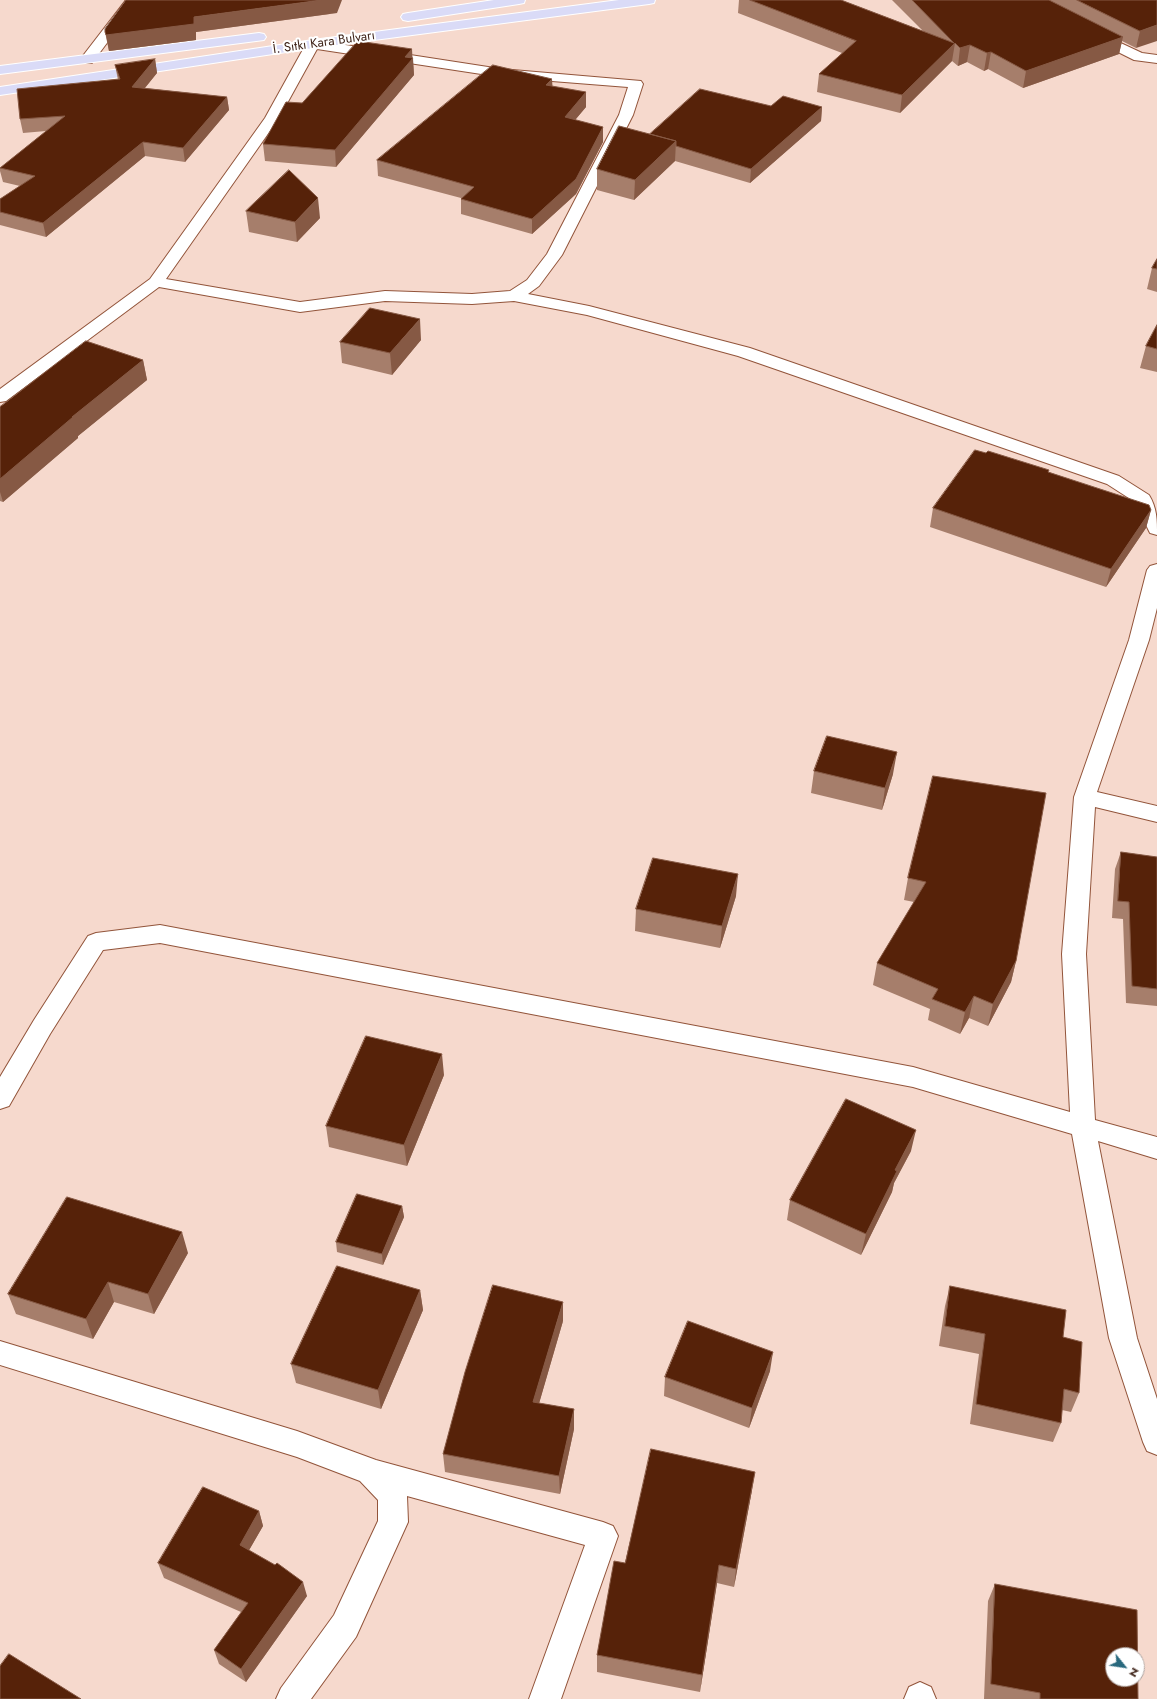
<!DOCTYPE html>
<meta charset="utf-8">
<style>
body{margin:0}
#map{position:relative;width:1157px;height:1699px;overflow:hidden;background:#f6d9cd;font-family:Jost,sans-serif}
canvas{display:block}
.north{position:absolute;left:1105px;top:1647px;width:40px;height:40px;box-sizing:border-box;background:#fff;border:1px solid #b1a6a2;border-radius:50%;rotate:120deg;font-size:11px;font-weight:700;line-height:16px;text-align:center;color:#3c2116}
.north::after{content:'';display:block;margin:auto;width:14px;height:18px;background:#29697e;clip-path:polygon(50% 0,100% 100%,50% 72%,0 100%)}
</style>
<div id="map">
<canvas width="1157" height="1699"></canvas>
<div class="north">N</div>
</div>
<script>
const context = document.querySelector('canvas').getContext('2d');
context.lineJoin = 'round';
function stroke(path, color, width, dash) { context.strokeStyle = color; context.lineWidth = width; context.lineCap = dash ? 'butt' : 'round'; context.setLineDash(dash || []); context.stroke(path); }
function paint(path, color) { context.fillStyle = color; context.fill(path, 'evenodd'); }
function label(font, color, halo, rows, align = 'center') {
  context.font = font + ' Jost,sans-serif'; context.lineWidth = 4; context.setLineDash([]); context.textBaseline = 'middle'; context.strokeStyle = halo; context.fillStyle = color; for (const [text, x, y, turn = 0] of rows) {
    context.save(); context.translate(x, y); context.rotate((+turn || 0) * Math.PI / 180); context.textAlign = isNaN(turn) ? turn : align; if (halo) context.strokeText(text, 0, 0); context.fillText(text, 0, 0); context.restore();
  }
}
const minor = new Path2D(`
 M126,0H139L92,63H82L80,60L82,57Z
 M1095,31L1142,53L1157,55V63L1134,60L1090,38L1088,35L1090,32Z
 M313,40L501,69L641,81L643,84L633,115L562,255L539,286L528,294L589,306L750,348L1119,476L1149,495C1157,508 1157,520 1157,535L1150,533L1148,529L1135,502L1107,484L738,356L587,315L514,301L472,304L385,301L300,312L159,287L6,401L0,402V389L150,279L265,118L306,44L308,41ZM317,49L501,77L628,87L619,115L547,254L527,280L510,291L472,294L385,291L300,302L166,279L279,118Z
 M1157,564V608L1149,640L1097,792L1157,806V822L1095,807L1086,954L1095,1120L1157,1137V1159L1098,1141L1137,1338L1157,1399V1455L1147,1451L1143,1442L1109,1338L1072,1134L913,1087L160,943L103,950L50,1034L9,1106L0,1109V1077L34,1020L88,936L96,933L160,925L913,1067L1070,1112L1062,954L1074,797L1129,640L1147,570L1150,566Z
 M0,1341L297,1431L376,1460L603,1522L613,1526L618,1536L561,1699H529L585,1545L407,1496L408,1522L356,1637L311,1699H276L281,1688L334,1615L378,1521V1500L360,1481L297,1457L0,1365Z
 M920,1682L931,1687L936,1699H904L909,1687Z`);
const major = new Path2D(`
 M494,0H525L524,3L519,4L408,21L403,20L401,17L403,14L408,13Z
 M619,0H655L654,3L649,4L313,48L0,95V87L313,40Z
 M259,33L264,34L266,37L264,40L0,74V66Z`);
stroke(minor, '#92543a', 2);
stroke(major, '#fff', 2);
paint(minor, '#fff');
paint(major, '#dadbf7');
paint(new Path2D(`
 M739,0H841L923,31L892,0H1157L1136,48L1122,41L1119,54L1023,88L988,69L984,71L967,62L958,66L952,61L900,113L817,92L819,74L842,53L738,13Z
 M337,13L196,32V40L109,51L105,32Z
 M412,49L414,75L336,167L265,161L263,144L302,103Z
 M155,59L157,73L145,88L227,97L229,110L185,162L145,156L46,237L0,225V199L20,186L3,182L0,171V168L46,131L23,133L20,119L118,80L115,65Z
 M553,87L586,92V107L575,120L603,127V142L576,194L532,234L461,214V198L378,176L377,160Z
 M822,107L821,121L750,183L675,161L634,200L597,190V169L650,134Z
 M246,211L320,218L297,242L249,232Z
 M1157,259V292L1147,289L1152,268Z
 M1157,325V372L1140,368L1146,346Z
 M421,340L392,375L342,363L340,342Z
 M143,360L147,380L78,436V438L3,502L0,501V407Z
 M1049,472L1151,510L1146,528L1106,587L930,527L933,508Z
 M814,771L893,774L882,810L811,793Z
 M933,776L1016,961L1011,982L988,1026L969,1018L960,1034L928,1020L930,1009L873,985L877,963L914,902L904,900L908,878Z
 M1121,852L1157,857V1006L1126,1003L1123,919L1112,918L1115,869Z
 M736,896L720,948L635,931L636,909Z
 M444,1075L407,1166L329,1147L326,1126Z
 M911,1151L894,1183L892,1192L861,1255L787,1220L790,1200Z
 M402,1206L404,1217L383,1265L337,1252L336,1242Z
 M188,1253L154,1314L114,1302L93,1339L16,1314L8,1294Z
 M950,1286L1063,1337L1079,1393L1071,1412L1062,1410L1061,1423L1053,1442L970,1424L979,1354L939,1346L945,1306Z
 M420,1290L423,1310L381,1409L296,1383L291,1364Z
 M563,1321L539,1403L574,1409V1429L560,1494L445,1472L443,1454Z
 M770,1371L749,1428L664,1396L665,1377Z
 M752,1490L734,1587L717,1583L700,1692L597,1672V1655L625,1563Z
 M259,1511L263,1526L249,1550L307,1596L246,1682L219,1664L214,1650L241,1612L164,1578L158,1563Z
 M995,1584L1138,1699H984L988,1601Z`), '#a67e6b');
paint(new Path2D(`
 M322,0H342L337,13L196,32V40L109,51L106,35L194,17Z
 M1157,25V41L1136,48L1140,31Z
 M1123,37L1119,54L1023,88L1026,71Z
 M955,43L952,61L900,113L902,95Z
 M970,45L967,62L958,66L960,48Z
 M412,49V59L413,58L414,75L336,167L335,150L405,57Z
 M991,52L988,69L984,71L987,53Z
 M155,59L157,73L135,100L132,87Z
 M552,79L553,94L546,85Z
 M586,92V107L565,132V117Z
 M227,97L229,110L185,162L183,148Z
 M822,107L821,121L750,183L751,169Z
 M603,127V142L576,194L532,234V219Z
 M676,141L675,161L634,200L635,180Z
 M143,142L145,156L46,237L43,223Z
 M318,198L320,218L297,242L295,222Z
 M420,319L421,340L392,375L390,353Z
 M143,360L147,380L78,436V438L3,502L0,492V479L72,417Z
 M1151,510L1146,528L1106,587L1111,569Z
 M897,752L893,774L882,810L885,788Z
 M738,874L736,896L720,948L722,926Z
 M1016,961L1011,982L988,1026L993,1004Z
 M974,996L969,1018L960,1034L965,1012Z
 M442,1054L444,1075L407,1166L404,1145Z
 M916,1130L911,1151L894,1183L892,1192L861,1255L866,1234L895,1170Z
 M402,1206L404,1217L383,1265L382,1254Z
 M182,1232L188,1253L154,1314L148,1294Z
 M108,1282L114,1302L93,1339L86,1319Z
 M420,1290L423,1310L381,1409L378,1390Z
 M563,1302V1321L534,1421L533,1402Z
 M773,1352L770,1371L749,1428L752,1408Z
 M574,1409V1429L560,1494L559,1476Z
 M755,1472L752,1490L734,1587L736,1569Z
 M259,1511L263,1526L244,1559L240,1545Z
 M719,1565L717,1583L700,1692L702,1675Z
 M303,1582L307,1596L246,1682L241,1669Z`), '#865944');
const building = new Path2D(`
 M126,0H322L194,17V24L106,35L105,32V29Z
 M750,0H841L954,43L912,0H1049L1123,37L1026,71L991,52L987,53L970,45L960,48L955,43L902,95L819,74L856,41Z
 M1077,0H1157V25L1140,31Z
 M358,41L412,49L405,57L413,58L335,150L263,144L286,102L302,103Z
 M155,59L132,87L227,97L183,148L143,142L43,223L0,212V199L35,176L0,168L65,116L20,119L17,89L120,79L115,65Z
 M493,65L552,79L546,85L586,92L565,117L603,127L576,179L532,219L461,199L474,187L377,160Z
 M700,89L771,106L783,96L822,107L751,169L676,146V141L650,134Z
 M619,126L676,141L635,180L597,169Z
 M289,170L318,198L295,222L246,211Z
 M1157,259V269L1152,268Z
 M370,308L420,319L390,353L340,342Z
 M1157,325V349L1146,346Z
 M86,341L143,360L72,417H73L0,479V407Z
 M975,450L986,453L988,451L1049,470L1048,472L1149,505L1151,510L1111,569L933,508Z
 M827,736L897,752L885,788L814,771Z
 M933,776L1046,793L1016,961L993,1004L974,996L965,1012L932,999L938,989L877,963L926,882L908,878Z
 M1121,852L1157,857V989L1132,986L1129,902L1118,901Z
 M653,858L738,874L722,926L636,909Z
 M366,1036L442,1054L404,1145L326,1126Z
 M846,1099L916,1130L895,1170L897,1171L866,1234L790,1200Z
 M357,1194L402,1206L382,1254L336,1242Z
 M67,1197L182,1232L148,1294L108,1282L86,1319L8,1294Z
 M337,1266L420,1290L378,1390L291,1364Z
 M493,1285L563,1302L533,1402L574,1409L559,1476L443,1454L465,1372Z
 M950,1286L1066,1310L1063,1337L1082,1342L1079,1393L1064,1389L1061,1423L976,1404L985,1334L945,1326Z
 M688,1321L773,1352L752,1408L665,1377Z
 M651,1449L755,1472L736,1569L719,1565L702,1675L597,1655L614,1561L625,1563Z
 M203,1487L259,1511L240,1545L275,1565L277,1563L303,1582L241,1669L214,1650L248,1603L158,1563Z
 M995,1584L1137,1610L1138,1699H1040V1693L991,1684ZM1113,1655H1137V1679H1113Z
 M9,1654L81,1699H0V1666Z`);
paint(building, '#562209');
stroke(building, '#865944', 1);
label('13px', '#3c2116', '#fff', [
 ["İ. Sıtkı Kara Bulvarı",324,43,-8]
]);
</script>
